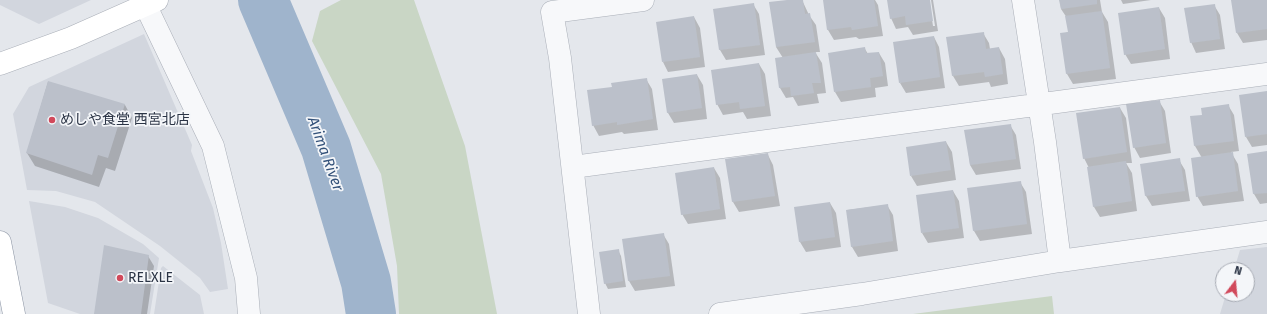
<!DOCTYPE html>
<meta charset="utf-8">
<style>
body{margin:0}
#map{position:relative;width:1267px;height:314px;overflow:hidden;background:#e4e7ec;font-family:"Fira Sans",sans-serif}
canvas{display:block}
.north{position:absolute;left:1215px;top:262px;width:40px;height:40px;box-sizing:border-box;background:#f4f6f9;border:1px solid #a4a8b1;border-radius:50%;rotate:16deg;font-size:11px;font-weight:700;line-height:16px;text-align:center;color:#2b3445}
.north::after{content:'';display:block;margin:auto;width:14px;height:18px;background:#d1495b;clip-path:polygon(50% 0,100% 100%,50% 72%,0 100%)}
</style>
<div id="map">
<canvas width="1267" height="314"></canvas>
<div class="north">N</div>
</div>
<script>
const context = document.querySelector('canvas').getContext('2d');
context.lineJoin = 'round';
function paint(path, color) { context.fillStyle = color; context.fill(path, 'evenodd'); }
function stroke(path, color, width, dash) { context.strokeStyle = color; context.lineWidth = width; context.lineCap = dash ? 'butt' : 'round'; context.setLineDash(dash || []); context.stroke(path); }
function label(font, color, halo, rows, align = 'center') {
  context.font = font + ' "Fira Sans","Noto Sans JP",sans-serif'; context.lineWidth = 3.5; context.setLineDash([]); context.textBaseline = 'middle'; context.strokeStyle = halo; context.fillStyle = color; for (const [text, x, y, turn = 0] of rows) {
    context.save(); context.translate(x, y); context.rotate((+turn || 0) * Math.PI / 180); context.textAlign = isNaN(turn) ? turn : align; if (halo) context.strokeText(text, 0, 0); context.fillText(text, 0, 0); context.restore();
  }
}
paint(new Path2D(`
 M0,0H91L39,24L0,5Z
 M144,34L192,145L191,151L213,208L221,243L228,289L210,292L200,278L160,246L95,202L56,191L27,190L13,114L29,87Z
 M29,201L65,207L98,218L143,244L159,258L150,314H80L48,303Z
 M1267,247V314H1220L1226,294H1247V270H1234L1240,250Z
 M163,266L200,295L204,314H154L161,268Z`), '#d2d6de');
paint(new Path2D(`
 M341,0H414L465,146L497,314H399L397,266L381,174L312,41L320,11Z
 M1052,296L1054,314H913Z`), '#c9d6c5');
paint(new Path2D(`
 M795,0H802L809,15L816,25L820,52H815L822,63L826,93L817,94L819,103L798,106L793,97L786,98L780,88L783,58L776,47Z
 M824,0H875L878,5L883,36L859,39L856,37L834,40L828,30Z
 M888,0H929L933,26H935L931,0H933L938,31L913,35L908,27L896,29L891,18Z
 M1060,0H1100L1102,12L1108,22L1116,79L1073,84L1067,74L1061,34L1069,32L1067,18L1061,9Z
 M1121,0H1151L1123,4Z
 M1232,0H1267V40L1243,43L1237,33Z
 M753,4L759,14L765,55L726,60L720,50L714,10Z
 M1214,5L1220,15L1225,49L1196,53L1191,42Z
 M1159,8L1165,18L1170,59L1131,64L1125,54Z
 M694,17L700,28L705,67L668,72L663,62Z
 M983,33L989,43L990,49L999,48L1005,59L1008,84L991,87L989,82L959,86L953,76L948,38Z
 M934,37L939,47L945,88L906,93L900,83Z
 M865,49L868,54L879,53L885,63L888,86L875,88L876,97L841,102L835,92Z
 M759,64L765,74L771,116L747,119L743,112L723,115L717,104Z
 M697,75L703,85L707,119L674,123L668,113L663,80Z
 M646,79L652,89L658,130L624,134L622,132L599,136L593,125L613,88Z
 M48,82L125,105L132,118L115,171L106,168L99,187L35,166L27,153Z
 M1267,92V145L1252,147L1246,137Z
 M1159,101L1165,111L1171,153L1140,158L1134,147Z
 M1228,105L1234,115L1239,151L1231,152L1238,164L1244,201L1203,206L1197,196L1202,158L1195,146L1204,116Z
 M1120,108L1126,118L1132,163H1126L1132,173L1137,211L1100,217L1094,207L1089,168L1084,158Z
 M1010,125L1016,135L1021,169L976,175L970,165L966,131Z
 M946,142L952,152L956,180L917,186L911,176Z
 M1267,152V203L1260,204L1254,194L1249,155Z
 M768,155L773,165L780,206L739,212L733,202L727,160Z
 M1179,160L1185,170L1190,201L1152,206L1146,196L1142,165Z
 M714,168L720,178L726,219L688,224L682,214Z
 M1020,182L1026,192L1032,234L980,241L974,231L968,189Z
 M953,191L959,201L964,238L928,243L922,233Z
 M830,203L836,213L841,247L806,252L800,242L795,208Z
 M887,205L893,215L898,251L858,257L852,247L847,210Z
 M663,234L669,244L675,286L635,291L629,281L623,240Z
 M618,250L621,256L626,287L608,289L605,283Z
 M148,256L154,266L147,314H95Z`), '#0003');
stroke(new Path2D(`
 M263,0L326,148L366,282L371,314`), '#9fb4cc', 50);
paint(new Path2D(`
 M787,0H803L805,14L810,13L815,42L776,47L769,2Z
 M823,0H874L878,26L852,30L851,27L827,30Z
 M887,0H930L933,21L906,25L905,16L890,19Z
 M1059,0H1097V4L1061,9Z
 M1231,0H1267V29L1236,33Z
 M754,3L760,45L719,50L713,9Z
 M1215,4L1220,39L1190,43L1184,8Z
 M1159,7L1165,49L1124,55L1118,13Z
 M1102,11L1110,68L1066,74L1060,33L1068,32L1065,16Z
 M694,16L700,57L662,62L656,22Z
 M984,32L986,49L999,47L1003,74L985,77L984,72L952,76L946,37Z
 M934,36L940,77L899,83L893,42Z
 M865,47L866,53L879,52L883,76L870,78L871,87L834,92L828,53Z
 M816,52L821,83H812L814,93L791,96L790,87L779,88L775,58Z
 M759,63L765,106L740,109L739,102L716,105L711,70Z
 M697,74L702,108L667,113L662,79Z
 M647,78L653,119L617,125V122L592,126L587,90L612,87L611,83Z
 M48,81L125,104L108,158L98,155L92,175L26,153Z
 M1267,91V134L1245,137L1239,95Z
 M1160,100L1166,143L1133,148L1126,104Z
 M1229,104L1234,141L1194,146L1190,116L1202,115L1201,108Z
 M1120,107L1127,152L1083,159L1076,113Z
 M1011,124L1016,159L970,165L964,130Z
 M946,141L951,170L910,176L906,147Z
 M1267,151V193L1253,194L1247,154Z
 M1233,152L1238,191L1196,197L1191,158Z
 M768,153L775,196L732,202L725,159Z
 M1180,158L1185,191L1145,196L1140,164Z
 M1126,161L1132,201L1093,207L1087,167Z
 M714,167L720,209L681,215L675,173Z
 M1021,181L1027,224L973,231L967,188Z
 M953,190L959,228L921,233L916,195Z
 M830,202L835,237L799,242L794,207Z
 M888,204L893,241L851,247L846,210Z
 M664,233L670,276L628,281L622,239Z
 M104,245L149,255L141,314H94Z
 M619,249L623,281L604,284L599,252Z`), '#bbc0ca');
const street = new Path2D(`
 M143,0L213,146L246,278L249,314
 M1023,0L1045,142L1060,261
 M573,167L1267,74
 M589,314L560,58L552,12L643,0
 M720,314L862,294L1060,261L1267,232`);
const secondary = new Path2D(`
 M0,64L71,38L157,0`);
const highway = new Path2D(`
 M0,242L14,314`);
stroke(street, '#a9aeb7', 23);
stroke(secondary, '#a9aeb7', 23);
stroke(highway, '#8b94a3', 23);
stroke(street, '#f7f8fa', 22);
stroke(secondary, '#fff', 22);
stroke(highway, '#fff', 22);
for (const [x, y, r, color] of [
 [52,120,4,"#d1495b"],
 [120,278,4,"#d1495b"]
]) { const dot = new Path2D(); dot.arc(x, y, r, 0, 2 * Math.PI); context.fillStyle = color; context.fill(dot); stroke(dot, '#f4f6f9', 1.5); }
label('14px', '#2b3445', '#f4f6f9', [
 ["めしや食堂 西宮北店",60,120],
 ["RELXLE",128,278]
], 'left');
label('italic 15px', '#34527a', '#f4f6f9', [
 ["Arima River",325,154,70]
]);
</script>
